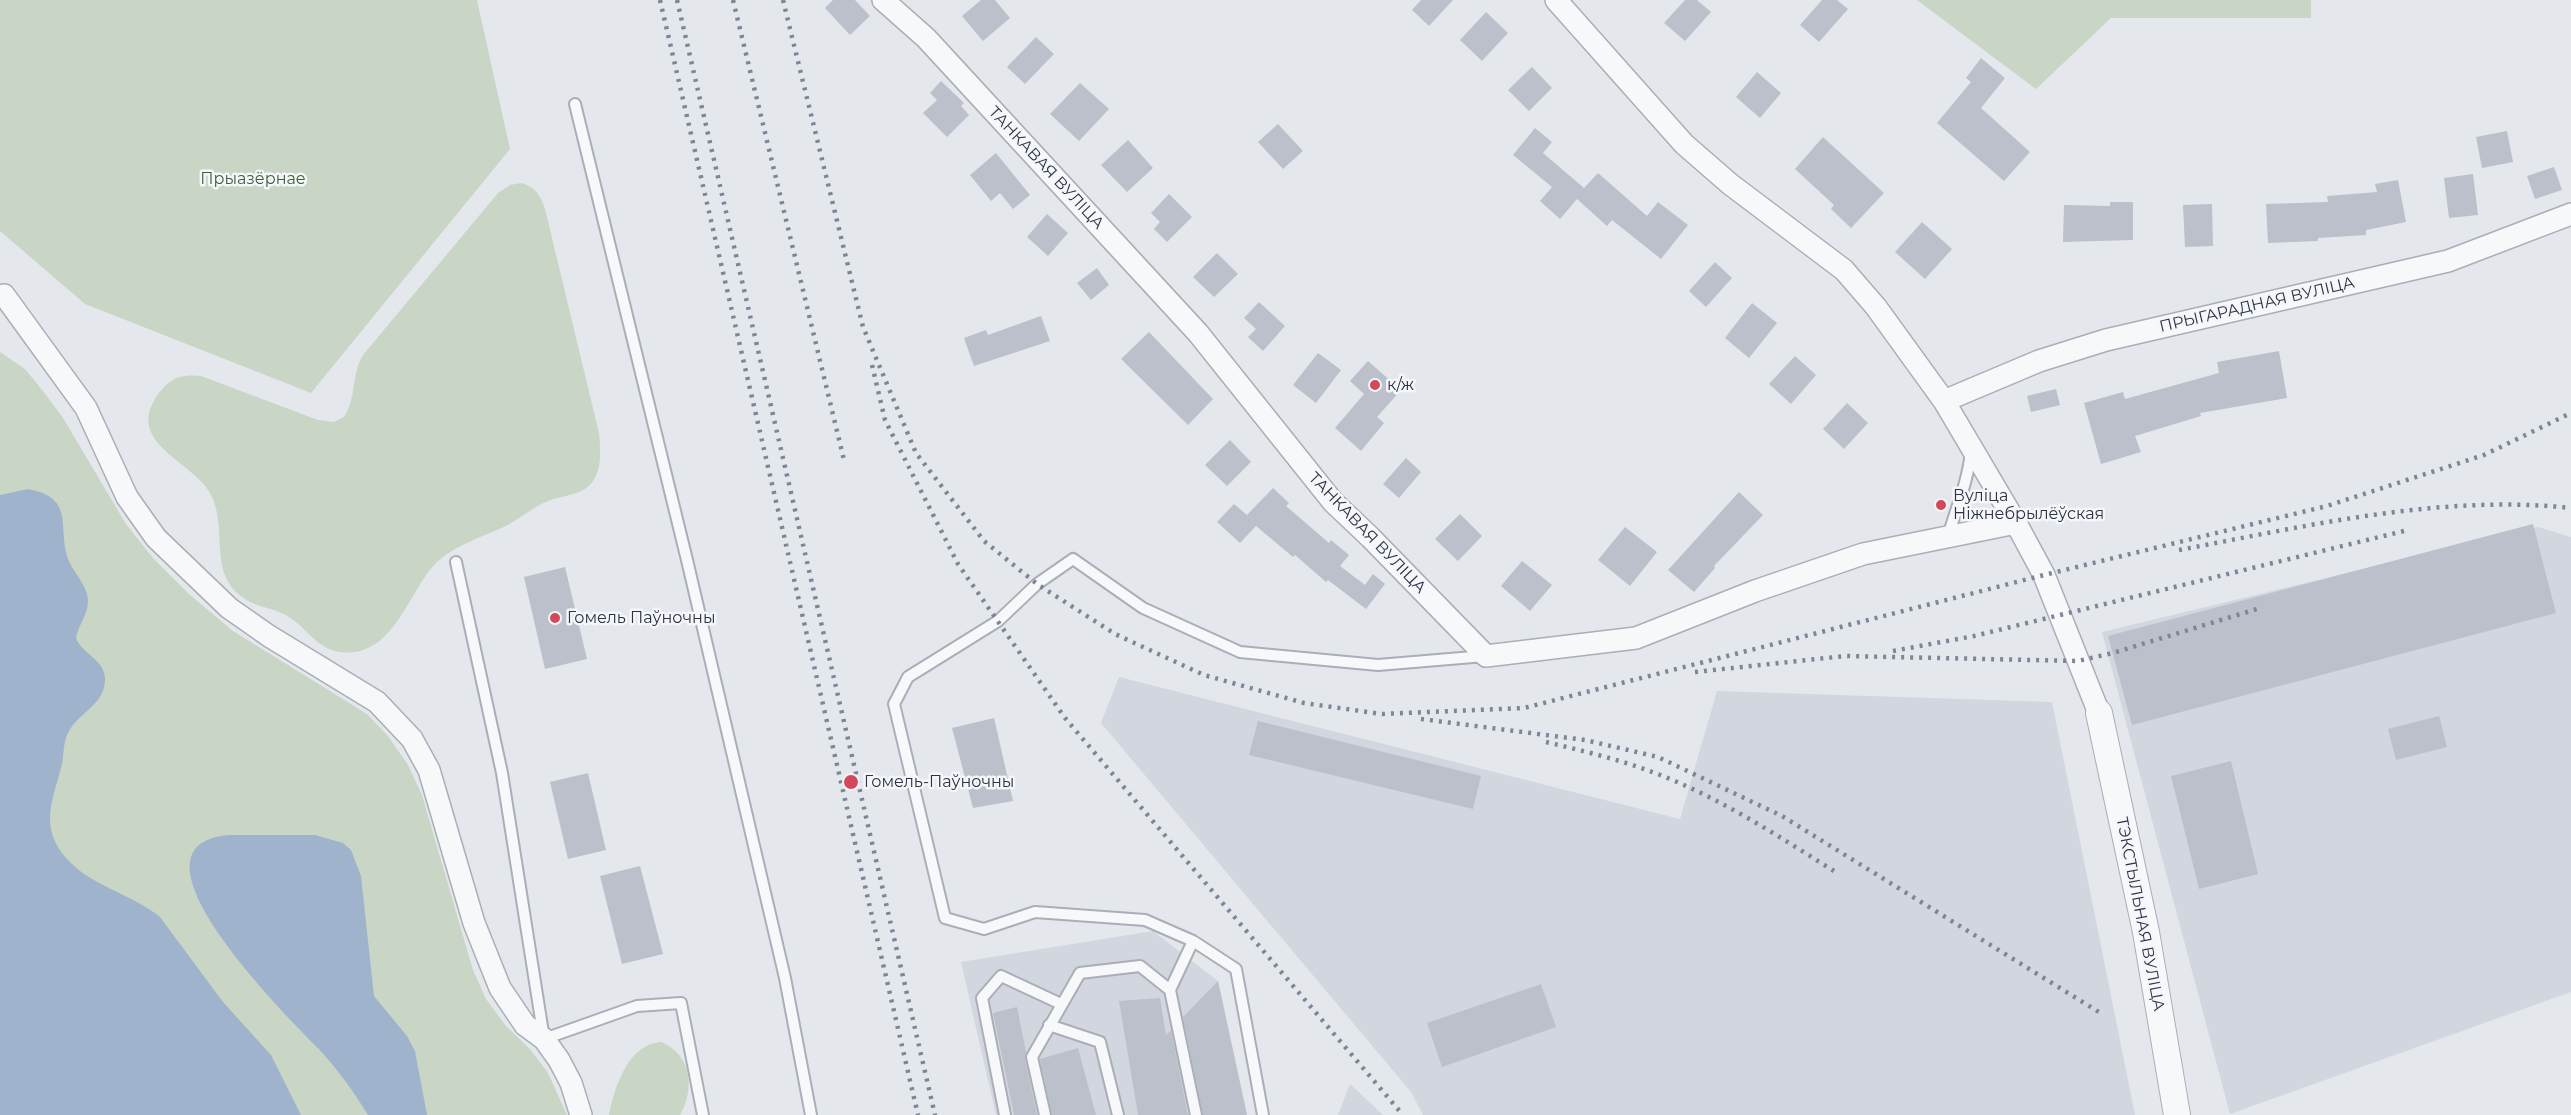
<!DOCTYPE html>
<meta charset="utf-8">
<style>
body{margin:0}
canvas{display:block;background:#e4e7ec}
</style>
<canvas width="2571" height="1115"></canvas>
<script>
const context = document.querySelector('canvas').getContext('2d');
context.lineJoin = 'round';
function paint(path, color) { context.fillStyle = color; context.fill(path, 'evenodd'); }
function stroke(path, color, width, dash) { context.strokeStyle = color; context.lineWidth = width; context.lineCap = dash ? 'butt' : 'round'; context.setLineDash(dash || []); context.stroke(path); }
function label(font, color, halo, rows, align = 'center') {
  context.font = font + ' Montserrat,sans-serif'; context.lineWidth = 5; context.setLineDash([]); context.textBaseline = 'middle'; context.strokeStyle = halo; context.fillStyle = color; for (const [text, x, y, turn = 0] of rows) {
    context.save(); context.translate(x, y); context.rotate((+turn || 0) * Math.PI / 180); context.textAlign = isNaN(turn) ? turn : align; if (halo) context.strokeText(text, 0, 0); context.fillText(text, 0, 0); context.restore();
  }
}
paint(new Path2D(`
 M2538,527L2571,537V992L2230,1114L2102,632Z
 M1119,677L1680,819L1717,691L2052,702L2135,1115H1423L1411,1092L1101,723Z
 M1153,931L1218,981L1247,1115H996L961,962Z
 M1350,1084L1383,1115H1338Z`), '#d2d6de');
paint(new Path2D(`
 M0,0H477L510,149L311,393L85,304L0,231Z
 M1917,0H2311V18H2111L2036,89Z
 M521,183C536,187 540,195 545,209L599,433C601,455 603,482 579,492C569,496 558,497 548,501C530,508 516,523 497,530C478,538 453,547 437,562C407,592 394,659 340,652C318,649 308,630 292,619C278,608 256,608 242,597C207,571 229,527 210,493C192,460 122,443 159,393C171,377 182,374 201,376L318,420L334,422L344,417C357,397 351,375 363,355L498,193L510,185Z
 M0,352L25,369L43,391L63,418L126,524L153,558L190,595L233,631L367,714L388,736L408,765L422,795L473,970L486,999L506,1026L530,1049L548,1073L567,1115H0Z
 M661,1042C692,1055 695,1089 680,1115H609C615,1086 628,1044 661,1042Z`), '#c9d6c5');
paint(new Path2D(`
 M28,489C77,498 56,528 69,561C75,575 89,587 88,603C87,616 78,626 76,638C82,654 104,659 105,678C106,705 78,712 68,733C63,743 64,754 62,764C53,801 38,826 67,859C91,886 132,894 160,917L223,1002L271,1055L301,1115H0V495Z
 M228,835H315L343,843L351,850L361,876L374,996L407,1036L415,1051L427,1115H368C354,1092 338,1070 319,1049C291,1020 113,846 228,835Z`), '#9fb4cc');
paint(new Path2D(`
 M833,0H855L870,16L850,35L825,8Z
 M981,0H995L1010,18L983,41L962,16Z
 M1421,0H1453L1429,26L1412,10Z
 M1685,0H1697L1711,12L1685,41L1664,23Z
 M1822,0H1837L1848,9L1819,42L1800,25Z
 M1486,12L1508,33L1482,61L1460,40Z
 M1036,37L1054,54L1025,84L1007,67Z
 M1981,58L2005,78L1981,108L2030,152L2004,181L1937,123L1971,82L1966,78Z
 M1532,67L1552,88L1529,111L1508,90Z
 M1757,72L1781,93L1760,118L1736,97Z
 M941,81L964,103L961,106L969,115L947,137L923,113L937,100L930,93Z
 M1080,83L1109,109L1079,141L1050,114Z
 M1278,124L1303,151L1283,169L1258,142Z
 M1535,128L1552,142L1543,153L1584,188L1598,173L1647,216L1658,202L1688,225L1661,259L1612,220L1607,226L1577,199L1560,219L1540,201L1552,187L1513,155Z
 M2507,131L2513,162L2482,168L2476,137Z
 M1823,137L1884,193L1851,228L1831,209L1834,205L1795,169Z
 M1128,140L1153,168L1127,192L1101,165Z
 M996,153L1030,195L1013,209L1000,193L991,201L970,175Z
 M2554,167L2562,190L2535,199L2527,176Z
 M2473,174L2478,215L2449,218L2444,178Z
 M2398,180L2406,222L2366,230V235L2318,238V241L2268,243L2266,204L2328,202L2327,196L2377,192L2375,184Z
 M1169,194L1192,217L1167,242L1154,229L1160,222L1151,213Z
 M2110,202H2133V240L2063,242L2064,205L2110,206Z
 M2212,204L2213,246L2185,247L2183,205Z
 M1047,214L1068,233L1048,256L1027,237Z
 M1922,222L1952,249L1925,279L1895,252Z
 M1217,253L1238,274L1214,297L1193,277Z
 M1715,262L1732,278L1706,307L1689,291Z
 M1097,268L1109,285L1091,300L1077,283Z
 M1259,302L1285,326L1263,351L1248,337L1256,329L1244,318Z
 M1752,303L1777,323L1749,358L1725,338Z
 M1041,316L1050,341L974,366L964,338L986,330L988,335Z
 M1149,332L1213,399L1188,425L1121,359Z
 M2279,351L2287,398L2200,413L2201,416L2135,436L2141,452L2101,464L2084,403L2123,392L2125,399L2219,373L2217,362Z
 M1318,353L1341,370L1316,403L1293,385Z
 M1795,356L1816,375L1791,404L1769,384Z
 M1368,361L1401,390L1377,417L1384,423L1361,451L1335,428L1364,394L1350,381Z
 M2056,389L2060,405L2031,412L2027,396Z
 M1847,403L1868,423L1844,449L1823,429Z
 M1230,440L1251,462L1227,486L1205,465Z
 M1406,458L1421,472L1399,498L1383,484Z
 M1273,488L1289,503L1286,506L1329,543L1331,540L1349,555L1340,566L1365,585L1373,574L1385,584L1366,609L1328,580L1326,582L1295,555L1293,557L1256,526L1240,543L1217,522L1234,504L1247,515Z
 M1739,492L1763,515L1714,566L1715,568L1694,592L1668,570Z
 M1460,514L1482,536L1458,561L1435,539Z
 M2533,524L2556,613L2132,725L2108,636Z
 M1625,527L1657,552L1630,586L1598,560Z
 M1522,561L1552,585L1530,611L1501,586Z
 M565,567L587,659L545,669L524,577Z
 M2439,716L2447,747L2396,760L2388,729Z
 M994,718L1013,801L973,808L952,728Z
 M1258,721L1481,776L1473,809L1249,755Z
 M2231,761L2258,874L2199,889L2171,776Z
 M588,773L606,850L568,859L550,782Z
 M640,866L663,954L622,964L600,876Z
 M1218,981L1247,1115H1203L1183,1017Z
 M1541,984L1556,1027L1442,1067L1427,1023Z
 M1160,998L1166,1035L1171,1030L1188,1115H1138L1119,1001Z
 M1017,1007L1026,1052L1025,1059L1037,1115H1014L993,1013Z
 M1078,1048L1096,1115H1052L1040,1059Z`), '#bbc0ca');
const service = new Path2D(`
 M575,104L687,560L785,978L811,1115
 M1948,537C1956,508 1968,482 1971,451
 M456,562L502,773L544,1039L637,1006L681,1003L703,1115
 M1193,941L1170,990L1196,1115
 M1049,1025L1100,1042L1118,1115
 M1005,1115L982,998L1001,976L1061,1004
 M1045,1115L1032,1057L1080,973L1140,966L1170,990
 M1263,1115L1236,969L1193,941L1145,920L1035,912L984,929L945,918L894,704L908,677L998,621L1037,584L1073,559L1143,608L1240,652L1378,665L1485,656`);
const minor = new Path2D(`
 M883,0L926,38L1198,333L1333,502L1370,537L1486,656L1636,638L1755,591L1863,554L2016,523
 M1556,0L1684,144L1730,184L1844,270L1876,307L1944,401L2016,523L2044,575L2099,713
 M0,296L4,295L86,408L127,497L156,538L229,608L269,636L377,702L412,739L429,770L474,923L500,988L525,1025L544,1039L559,1060L571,1083L581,1115
 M1944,401L2039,361L2106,340L2448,261L2571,214`);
const tertiary = new Path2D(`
 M2099,713L2146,932L2177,1115`);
stroke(service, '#a9aeb7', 14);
stroke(minor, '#a9aeb7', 24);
stroke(tertiary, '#a9aeb7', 28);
stroke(service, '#f7f8fa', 10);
stroke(minor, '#f7f8fa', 21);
stroke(tertiary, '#f7f8fa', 26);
stroke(new Path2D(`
 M660,0L918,1115
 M677,0L935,1115
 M733,0L844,460
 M783,0L863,327L916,453L984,541L1037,584L1115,634L1204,675L1304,703L1382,714L1524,708L2044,575L2327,506L2484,455L2571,413
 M872,365L885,420L958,564L1065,718L1403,1115
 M2179,550C2308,526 2440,494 2571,508
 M1893,651L1974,636L2408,530
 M1695,672L1845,656L2078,661L2113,653L2257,609
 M1421,719L1585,740L1658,757L1782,816L2102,1014
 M1546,742C1588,752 1630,762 1670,779C1728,803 1781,838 1834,871`), '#7d8696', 4.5, [3, 6]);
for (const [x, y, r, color] of [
 [1375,385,6,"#d1495b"],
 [1941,505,6,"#d1495b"],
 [555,618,6,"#d1495b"],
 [851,782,8,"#d1495b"]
]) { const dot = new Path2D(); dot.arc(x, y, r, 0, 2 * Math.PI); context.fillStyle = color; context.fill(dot); stroke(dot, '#f4f6f9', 2); }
label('16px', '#2b3445', '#f4f6f9', [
 ["ТАНКАВАЯ ВУЛІЦА",1046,168,47],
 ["ПРЫГАРАДНАЯ ВУЛІЦА",2257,305,-13],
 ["ТАНКАВАЯ ВУЛІЦА",1367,533,46],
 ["ТЭКСТЫЛЬНАЯ ВУЛІЦА",2140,914,79]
]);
label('16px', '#3f6138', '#f4f6f9', [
 ["Прыазёрнае",253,179]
]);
label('16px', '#2b3445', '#f4f6f9', [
 ["к/ж",1387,385],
 ["Вуліца",1953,496],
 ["Ніжнебрылёўская",1953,514],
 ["Гомель Паўночны",567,618],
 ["Гомель-Паўночны",864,782]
], 'left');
</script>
